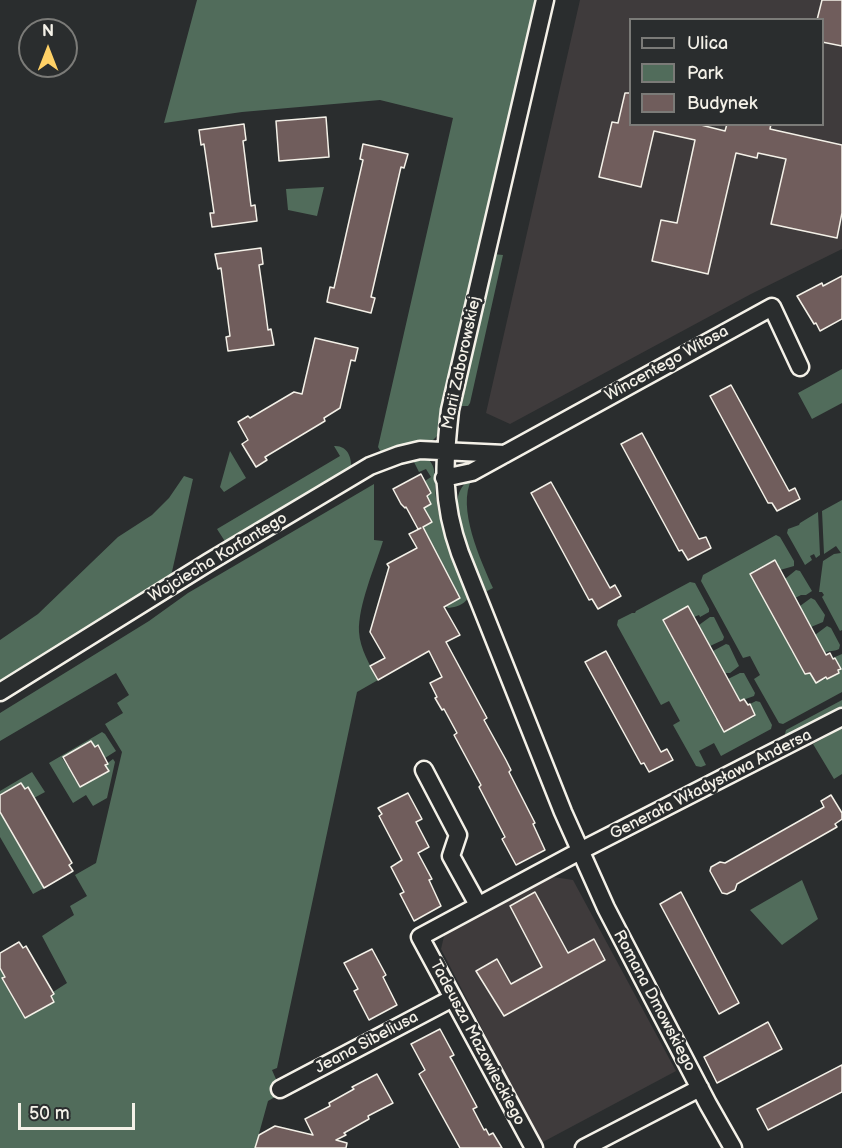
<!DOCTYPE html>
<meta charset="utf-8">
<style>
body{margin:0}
#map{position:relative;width:842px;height:1148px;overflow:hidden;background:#2a2d2e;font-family:"Balsamiq Sans",sans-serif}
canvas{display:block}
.legend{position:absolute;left:629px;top:18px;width:195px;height:108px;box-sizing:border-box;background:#2a2d2e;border:2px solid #7b7b78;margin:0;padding:8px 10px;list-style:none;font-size:18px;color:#f4f1e8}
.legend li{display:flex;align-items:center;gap:12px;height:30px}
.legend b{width:30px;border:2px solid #7b7b78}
.north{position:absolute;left:18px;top:18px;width:60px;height:60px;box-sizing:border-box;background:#2a2d2e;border:2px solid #7b7b78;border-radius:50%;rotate:0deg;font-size:16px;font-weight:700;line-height:24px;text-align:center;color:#f4f1e8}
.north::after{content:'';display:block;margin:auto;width:21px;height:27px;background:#ffd166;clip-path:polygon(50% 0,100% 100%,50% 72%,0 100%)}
.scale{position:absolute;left:18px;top:1103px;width:117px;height:27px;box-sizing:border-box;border:3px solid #f4f1e8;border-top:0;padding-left:8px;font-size:18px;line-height:21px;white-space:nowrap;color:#f4f1e8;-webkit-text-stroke:4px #2a2d2e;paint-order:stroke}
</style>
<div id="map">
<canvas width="842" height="1148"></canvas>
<ul class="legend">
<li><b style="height:8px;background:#2a2d2e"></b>Ulica</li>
<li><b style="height:16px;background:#516c5b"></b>Park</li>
<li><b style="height:16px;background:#705d5c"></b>Budynek</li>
</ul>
<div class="north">N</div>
<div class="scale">50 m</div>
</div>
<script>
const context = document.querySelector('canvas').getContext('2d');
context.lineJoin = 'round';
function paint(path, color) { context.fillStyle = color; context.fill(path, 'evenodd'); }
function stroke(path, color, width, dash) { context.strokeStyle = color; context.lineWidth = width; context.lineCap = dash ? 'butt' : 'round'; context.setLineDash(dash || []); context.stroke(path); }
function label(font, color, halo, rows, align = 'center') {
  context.font = font + ' "Balsamiq Sans",sans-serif'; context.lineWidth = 5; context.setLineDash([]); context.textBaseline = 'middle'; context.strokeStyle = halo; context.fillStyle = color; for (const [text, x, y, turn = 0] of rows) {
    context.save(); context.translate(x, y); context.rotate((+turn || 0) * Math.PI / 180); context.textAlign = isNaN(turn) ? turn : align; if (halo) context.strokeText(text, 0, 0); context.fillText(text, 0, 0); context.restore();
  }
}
paint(new Path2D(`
 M580,0H842V249L751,294L510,424L486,413ZM630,20H822V124H630Z
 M547,876L573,880L676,1071L541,1143L441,949L445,932Z`), '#3f3b3c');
paint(new Path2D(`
 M197,0H537L437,436L431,442L419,443L381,452L378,447L453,118L380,100L242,112L164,123Z
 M324,187L317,216L288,210L286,189Z
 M493,254L503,255L470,403L468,406H458Z
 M842,369V403L812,419L798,393Z
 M334,446C347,445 352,457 351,468L226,543L217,529L340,456Z
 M230,451L246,478L224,492L220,487Z
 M423,457C439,461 434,484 436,498C441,533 456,565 468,598C463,605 457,607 448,608L446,606L460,598L423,527L432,522L424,508L431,504L427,496L431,493L425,481L431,477L426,469L419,472L413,460Z
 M184,476L193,479L171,576L142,592L88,629L0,685V640L38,614L118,537L152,515L169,498Z
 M472,479C456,507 481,561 493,588L487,591L482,588C473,563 437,495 472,479Z
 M374,484V540L383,541C375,567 358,605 359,632C360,649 370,665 378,680L357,692L277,1068L272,1070L282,1093L268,1101L255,1148H0V968L5,977L2,978L25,1018L54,1002L51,996L53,992L67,983L42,936L74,915L70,906L87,896L75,875L96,863L122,752L105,724L123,713L117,703L129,695L116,673L0,741V713L149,621L188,593Z
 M842,500V630L840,631L822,597L824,595L822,592H819L823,561L834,554L841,553L836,546L824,554L822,511Z
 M818,512L820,555L816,558L814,554L810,556L812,560L805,565L787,533L788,529L799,525L800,523Z
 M776,535L780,537L794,561V566L780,570L774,560L753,571L792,652H794L800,663L799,664L805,674L810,673L816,683L839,673L838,670L841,668L835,657L842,654V692L783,724L779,723L754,679L760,675L750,656L743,658L701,581L703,575Z
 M796,570L800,571L812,591L806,595H801L795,598L785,579Z
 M690,582L695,583L709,609V612L700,617L699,615L694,617L688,606L663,621L716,719L719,718L729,729L754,717L755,715L750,704L756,701L760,702L772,725L771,729L721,756L714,743L699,751L706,765L701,767L696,766L673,725L680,721L669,701L661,705L617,625L618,620L632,613H635L636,611Z
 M811,598L815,600L825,615L823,622L811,627L800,606Z
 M710,617H714L724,637L723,640L710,646L699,625Z
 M827,626L831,628L840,645L839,649C833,652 830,650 825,653L815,635Z
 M726,644L729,645L739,666L730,673H725L713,651Z
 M740,673H744L755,693L754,696L740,701L728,679Z
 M842,700V709L788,739L785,734L786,730Z
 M842,728V774L834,779L813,744Z
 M102,732L105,734L116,751L105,758L98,746L95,747L91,741L62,758L68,767L71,766L77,776L74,778L80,787L108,771L105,765L113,759L115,762L107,798L93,806L86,795L73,803L49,763Z
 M32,772L45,792L34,798L28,787L25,789L21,783L0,795V791Z
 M0,808L4,820L44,888L33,894L0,837Z
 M802,880L818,919L782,945L750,910Z`), '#516c5b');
const building = new Path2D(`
 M822,0H842V46L822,42V20H817Z
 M625,93H630V124H697L725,131L727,124H771L770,129L842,145V213L837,238L771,224L786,159L758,153L757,158L736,153L708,274L652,261L661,220L677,223L695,140L654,131L641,187L599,177L612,122L618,123Z
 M326,117L329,157L279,161L276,121Z
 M244,124L246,140L243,141L245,157L251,206L255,205L257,221L212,227L210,213H214L204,144L201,145L199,130Z
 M363,144L408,154L404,168L401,167L371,297L375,298L371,313L327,302L330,287L334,288L352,208L363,160L360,159Z
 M261,248L263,264L259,265L264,300L268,330L271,329L274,345L228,351L226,337L230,336L221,268L218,269L215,254Z
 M842,276V319L820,331L816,323L814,324L797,296L822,283L823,286Z
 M315,338L358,348L355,361L351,360L340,408L324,418L325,421L265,457L267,460L256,467L242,444L248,440L238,422L248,416L250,418L294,392L302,394Z
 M731,385L789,491L795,488L800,499L777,511L772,503H768L710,396Z
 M642,433L699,539L706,537L711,548L688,560L682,550L679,551L621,444Z
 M421,474L431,493L427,496L431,504L424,508L432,522L423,527L460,598L444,607L460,635L446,642L487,718L484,720L506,760L511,770L509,772L535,823L533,824L545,850L516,865L502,839L505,837L479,787L481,785L454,735L457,733L444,709L442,710L435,698L437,697L430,683L442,677L429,651L378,680L370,666L385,658L370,632L389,567L387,564L417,548L409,534L421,528L418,529L406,507L405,508L401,504L393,489Z
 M551,482L610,588L615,585L621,596L598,609L592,599L589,600L531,493Z
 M775,560L826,655L830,653L833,659L835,658L841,669L838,670L839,673L827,679L826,677L816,683L810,673L805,674L750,574Z
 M688,606L740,701L744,699L748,705L750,704L755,715L724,732L663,620Z
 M606,651L661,752L667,749L673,760L649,772L644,763L641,764L585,662Z
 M91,741L95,747L98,745L108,764L105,765L109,771L80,787L63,757Z
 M21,783L25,789L28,787L72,863L69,865L73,871L44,888L0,812V795Z
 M408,793L422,819L416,822L429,847L418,853L432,879L429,880L441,906L414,921L400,894L404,892L391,867L402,860L379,816L382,814L378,808Z
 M831,795L842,813V819L835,824L837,827L737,884L735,890L727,894L722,893L710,871L711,867L720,862L725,863L824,807L821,801Z
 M535,892L568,953L594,939L605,960L504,1016L476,971L497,959L511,984L542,967L510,906Z
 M681,892L739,1003L719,1014L660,904Z
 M19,942L23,948L26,946L54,994L51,996L54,1002L25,1018L2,978L5,977L0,968V953Z
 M372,949L386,975L383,977L397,1005L369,1020L354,991L358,989L344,963Z
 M768,1022L782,1049L717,1083L704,1057Z
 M440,1029L454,1055L450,1057L453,1062L477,1107L473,1109L484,1130L486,1129L489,1135L493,1133L502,1148H460L419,1074L425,1070L411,1044Z
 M842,1065V1092L768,1130L757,1109Z
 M377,1074L393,1103L368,1116L369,1119L344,1133L346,1135L336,1140L347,1143L346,1148H255L259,1135L275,1126L313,1135L305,1119L330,1106L329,1103L354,1089L352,1087Z`);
paint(building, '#705d5c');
stroke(building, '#f4f1e8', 1.5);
const minor = new Path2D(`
 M545,0L450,410C444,464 441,500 460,553L563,812L606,908L708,1104L733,1148
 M444,478L472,472L772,307L800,367
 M0,692L209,562L370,466L399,455L420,450L505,454
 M424,770L458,835L451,856L478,905
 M280,1089L453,998
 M534,1148L420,937L580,851L842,717
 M584,1148L700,1088`);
stroke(minor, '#f4f1e8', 21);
stroke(minor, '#2a2d2e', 16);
label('16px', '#f4f1e8', '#2a2d2e', [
 ["Marii Zaborowskiej",462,363,-78],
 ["Wincentego Witosa",667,364,-29],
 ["Wojciecha Korfantego",218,558,-31],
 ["Generała Władysława Andersa",711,785,-27],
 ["Romana Dmowskiego",654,1001,62],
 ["Jeana Sibeliusa",367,1043,-28],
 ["Tadeusza Mazowieckiego",477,1043,62]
]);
</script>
